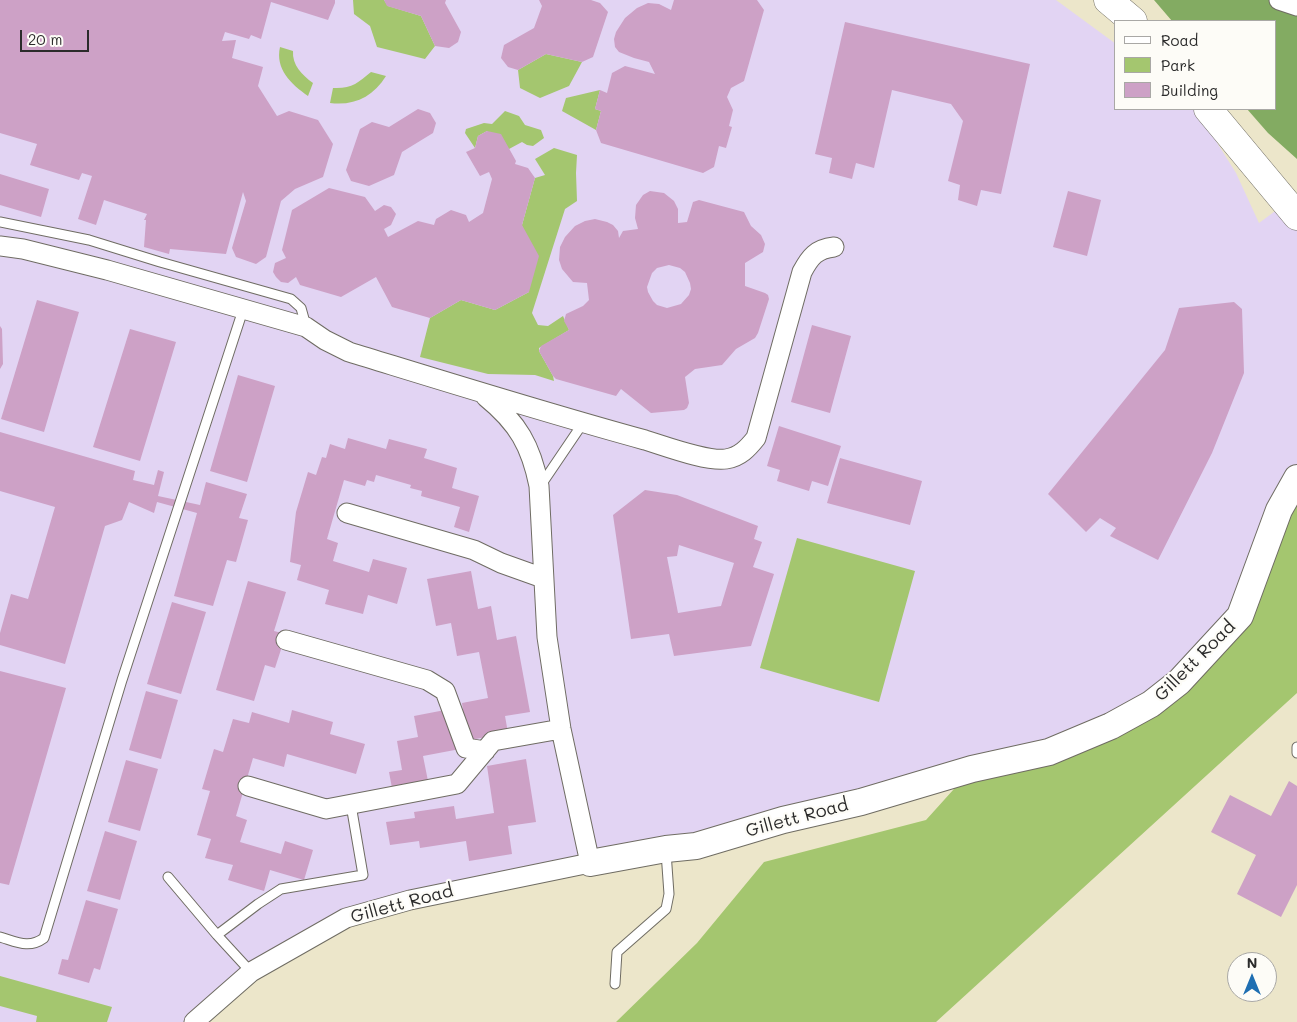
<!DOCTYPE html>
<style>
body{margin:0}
#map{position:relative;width:1297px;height:1022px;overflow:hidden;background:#ece6ca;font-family:Mali,sans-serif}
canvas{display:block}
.legend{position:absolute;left:1114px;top:20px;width:162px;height:90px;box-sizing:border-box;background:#fdfcf7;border:1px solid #a9a8a5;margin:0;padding:6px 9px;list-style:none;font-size:15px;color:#2b2b2b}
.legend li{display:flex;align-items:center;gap:10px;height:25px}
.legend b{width:25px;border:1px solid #a9a8a5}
.north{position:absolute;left:1227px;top:952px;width:50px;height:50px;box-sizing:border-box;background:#fdfcf7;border:1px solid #a9a8a5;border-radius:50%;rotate:0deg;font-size:14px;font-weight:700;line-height:20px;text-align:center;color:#2b2b2b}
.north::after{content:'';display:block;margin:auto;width:18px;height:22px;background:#1f6fb2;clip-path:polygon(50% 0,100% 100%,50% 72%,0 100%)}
.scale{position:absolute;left:20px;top:30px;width:69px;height:22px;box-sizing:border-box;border:2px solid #2b2b2b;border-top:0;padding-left:6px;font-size:15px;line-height:18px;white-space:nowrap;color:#2b2b2b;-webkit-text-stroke:4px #fdfcf7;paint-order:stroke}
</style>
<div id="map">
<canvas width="1297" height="1022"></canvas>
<ul class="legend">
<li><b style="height:6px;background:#fff"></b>Road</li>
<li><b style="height:14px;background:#a4c66f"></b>Park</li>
<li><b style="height:14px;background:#cda1c6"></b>Building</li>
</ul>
<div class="north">N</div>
<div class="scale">20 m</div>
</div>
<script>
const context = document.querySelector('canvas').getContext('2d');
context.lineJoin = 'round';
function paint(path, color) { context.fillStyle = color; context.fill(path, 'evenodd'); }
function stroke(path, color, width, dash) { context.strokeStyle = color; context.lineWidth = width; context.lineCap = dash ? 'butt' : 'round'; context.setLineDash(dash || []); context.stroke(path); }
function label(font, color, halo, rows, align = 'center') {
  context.font = font + ' Mali,sans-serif'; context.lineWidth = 4.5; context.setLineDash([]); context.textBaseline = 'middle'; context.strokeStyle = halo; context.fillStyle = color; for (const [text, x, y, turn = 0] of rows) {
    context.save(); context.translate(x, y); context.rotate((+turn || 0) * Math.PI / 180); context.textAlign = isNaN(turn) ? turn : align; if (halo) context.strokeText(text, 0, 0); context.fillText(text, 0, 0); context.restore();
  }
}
paint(new Path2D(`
 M0,0H1056L1116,44V109H1196L1236,173L1259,223L1286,203L1297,216V478L1240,616L1179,682L1049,752L346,918L194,1022H0Z`), '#e2d4f3');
paint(new Path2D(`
 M353,0H384L388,6L421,16L435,46L425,59L377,47L370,26L354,14Z
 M280,47L293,51C292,65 302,75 313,83L308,96C291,84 275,69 280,47Z
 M546,54L582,62L569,86L540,98L520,88L518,70Z
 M371,72L386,76C373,97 354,106 330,103L333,88C351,89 358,83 371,72Z
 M600,90L595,109L601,111L596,130L562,111L566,98Z
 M505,111L519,116L525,125L541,130L544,138L533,146L527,145L522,142L509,149L487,131L478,136L475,148L465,133L466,129L484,123L492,124Z
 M554,148L577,155L576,173L577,201L565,209L532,313L538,325L548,326L563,316L569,330L539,348V351L553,376L554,381L535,375L488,374L420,357L430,318L461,300L495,310L529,292L522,225L535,178L545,175L535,159Z
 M1297,478V693L936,1022H616L697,943L764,862L926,820L972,769L1111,726L1240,616Z
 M797,538L915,571L879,702L760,668Z
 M0,976L112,1007L107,1022H36L37,1016L0,1006Z`), '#a4c66f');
paint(new Path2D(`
 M1154,0H1297V159L1268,133L1247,109H1276V21H1172Z`), '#83ab62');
paint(new Path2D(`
 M0,0H335V3L328,20L271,2L261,39L251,35L249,39L225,32L222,41L236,40L232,58L263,67L258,86L277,116L289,111L318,120L333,144L323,177L295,189L281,201L266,257L256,264L236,257L232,248L246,201L243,192L226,254L170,249L169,254L144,247L146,220H144L147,214L104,200L96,225L78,219L92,176L82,173L79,180L30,165L37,144L0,133Z
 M384,0H446L445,3L461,32L458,42L449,48L435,46L421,16L387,6Z
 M539,0H591L600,3L608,12L593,57L582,62L546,54L518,70L508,67L501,58L504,45L534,28L542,6Z
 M674,0H757L764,10L744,81L731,88L727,97L733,110L729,126L732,127L726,148L719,146L714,167L703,173L601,143L596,130L601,111L595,109L600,90L607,93L612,73L625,66L655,74L649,62L634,58L619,52L615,47L614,39L616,32L625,18L637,8L648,3L659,4L671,10Z
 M845,22L1030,64L1001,194L981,190L977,206L958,200L960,185L948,181L963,121L951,104L892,90L874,168L856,163L852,179L829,173L832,158L815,154Z
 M418,109L430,113L436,123L433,133L402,152L394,175L369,186L351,181L346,170L360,129L372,122L389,127Z
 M487,131L501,134L516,161L515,164L528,168L535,178L522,225L539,256L529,292L495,310L461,300L430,318L392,307L376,277L341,297L300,285L296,277L288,283L281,282L276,277L273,272L275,263L286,258L282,250L292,210L329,188L365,197L375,211L384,205L391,207L396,214L391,225L384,229L388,237L418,221L434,225L436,219L451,210L466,215L469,222L483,213L492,179L489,172L480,176L466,152L475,148L478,136Z
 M0,174L49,189L41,217L0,205Z
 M650,191L664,193L674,201L678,209V223L687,222L693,202L699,200L744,212L751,226L761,235L765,244L763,252L745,263V286L765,293L768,295L769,299L758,333L755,338L736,349L722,365L695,369L685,377L689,403L687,408L684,410L651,413L621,389L616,396L556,379L553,376L539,351L541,346L569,330L564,321L566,314L583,306L589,300L587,283L573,282L562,269L559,260L560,247L565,237L575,226L585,221L595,219L607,222L613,225L618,231L619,238L623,231L638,229L635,218L636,205L643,195ZM669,265L680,268L685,272L690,283L691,289L689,295L681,304L667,308L657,305L653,301L648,292L647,287L652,273L657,268Z
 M1068,191L1101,200L1087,256L1053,247Z
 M37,300L79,312L44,432L1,419Z
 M1234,302L1242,309L1244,373L1212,453L1158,560L1110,536L1116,528L1100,518L1086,532L1048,494L1165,350L1179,308Z
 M812,325L851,336L830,413L791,402Z
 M0,326L2,329L3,364L0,369Z
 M130,329L176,342L140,461L93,447Z
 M238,375L275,386L247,482L210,471Z
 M779,426L841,446L828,486L812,481L809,491L777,481L780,470L767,466Z
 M0,432L135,471L133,480L154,485L158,470L164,472L158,496L200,505L206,482L247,494L239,518L248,520L236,562L227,560L213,606L174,596L197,513L157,502L154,513L129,502L122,520L105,526L65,664L0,645V633L11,594L28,599L55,507L0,491Z
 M348,438L386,449L389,439L427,449L424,458L457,468L452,488L479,496L469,532L454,527L460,507L421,496L422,491L410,488L411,485L376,475L374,482L367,480L365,486L344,480L327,539L338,543L333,561L369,572L373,559L407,568L397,604L368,595L363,614L325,604L329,590L297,580L301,565L290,562L296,512L308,472L316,475L322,457L326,458L330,444L345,449Z
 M840,458L922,481L910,525L827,503Z
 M645,490L677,495L758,526L754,539L762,542L753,567L774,574L751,646L674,656L669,634L631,639L613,515ZM679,545L734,563L721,606L678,613L667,557L677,556Z
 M471,571L478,609L491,606L497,640L516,636L530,712L505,716L508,733L470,740L460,749L423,756L428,781L392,788L389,772L402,770L397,741L418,737L414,716L445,710H463L462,703L488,698L479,652L457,656L451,623L436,626L427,579Z
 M248,581L286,592L274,631L286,634L275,668L265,665L254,701L216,690Z
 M172,602L206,612L181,694L147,684Z
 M0,671L66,688L9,885L0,883Z
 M146,691L178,700L161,759L129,750Z
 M292,710L333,722L330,734L365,744L356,774L287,754L284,767L253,758L236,816L247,820L240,842L281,854L285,841L313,850L304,880L270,870L264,891L228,880L233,865L205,858L211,839L197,835L210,791L202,789L214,749L223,752L233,719L249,723L252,712L289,723Z
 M526,759L536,822L508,826L512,854L469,861L466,841L420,848L419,841L390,845L386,822L415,818L414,812L454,806L456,819L494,813L487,766Z
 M126,760L158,769L140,831L108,822Z
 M1289,781L1297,786V885L1281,917L1237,894L1256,855L1211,832L1230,795L1271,816Z
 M105,831L137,841L120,900L87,891Z
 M86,900L118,909L100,970L94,968L89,983L58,974L62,959L68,960Z`), '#cda1c6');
const lane = new Path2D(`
 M0,222L89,240L160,262L291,299L301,308L306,326
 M541,485L583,423
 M1297,747V753
 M168,877L217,935L251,972
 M217,935L258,904L281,889L363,875L351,805
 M0,937C17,942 29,949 44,938L122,680L243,310
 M615,984L617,952L666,909L669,894L666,852`);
const street = new Path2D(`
 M1279,0L1297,6
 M0,246L23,249L107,270L306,327L325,340L349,352C447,382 546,413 645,440C665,446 707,462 726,459C740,457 748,448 756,438L802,272C810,257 816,249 834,247
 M347,513L474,550L501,563L543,578
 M286,640L427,680L445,691L466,748L485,751
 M248,786L326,809L457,784L493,741L561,729
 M194,1022L251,972L346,918L410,900L590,863L561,729L547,637L539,486C531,446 518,423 486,397`);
const secondary = new Path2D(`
 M590,863L666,849L696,846L783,820L861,802L972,769L1049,752L1111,726L1151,704L1179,682L1240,616L1279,510L1297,478`);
const primary = new Path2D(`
 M1108,0L1133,21
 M1208,109L1297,216`);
stroke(lane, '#6f6c63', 11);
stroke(street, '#6f6c63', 21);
stroke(secondary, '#6f6c63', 28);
stroke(primary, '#6f6c63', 29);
stroke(lane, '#fff', 9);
stroke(street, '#fff', 19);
stroke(secondary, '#fff', 26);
stroke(primary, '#fff', 28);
label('18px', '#2b2b2b', '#fdfcf7', [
 ["Gillett Road",1195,661,-45],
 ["Gillett Road",797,818,-15],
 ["Gillett Road",402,904,-15]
]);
</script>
